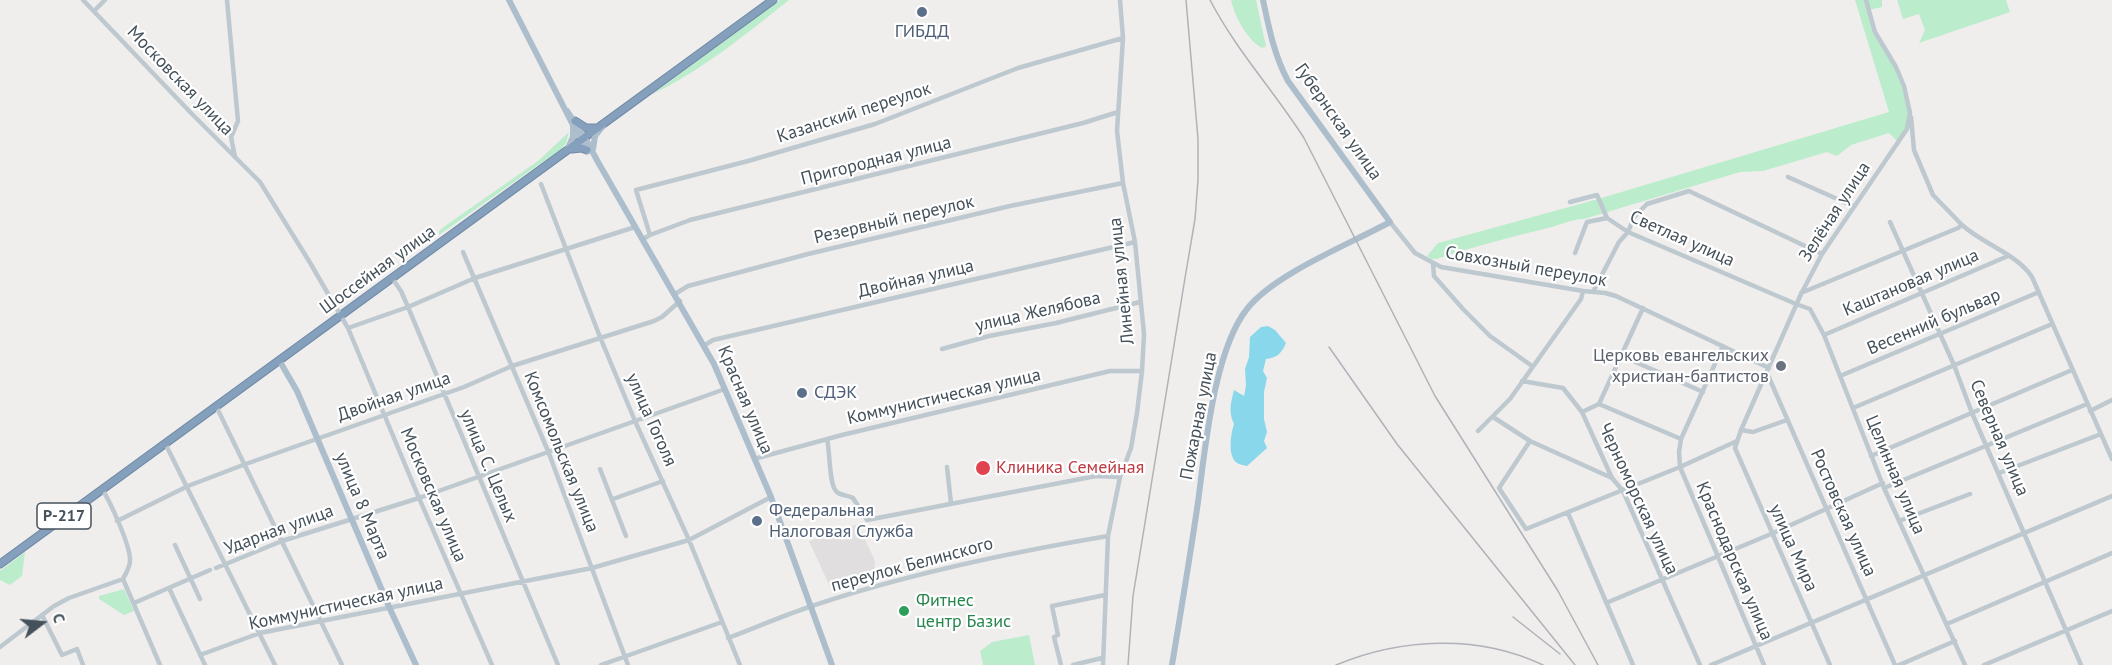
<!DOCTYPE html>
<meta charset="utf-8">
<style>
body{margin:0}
#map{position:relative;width:2112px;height:665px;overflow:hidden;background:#f0eded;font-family:"PT Sans",sans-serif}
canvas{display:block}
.north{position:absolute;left:12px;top:593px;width:60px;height:60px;-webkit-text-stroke:4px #fff;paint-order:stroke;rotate:74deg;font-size:16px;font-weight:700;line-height:24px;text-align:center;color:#45515a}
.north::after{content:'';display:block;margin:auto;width:21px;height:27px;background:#45515a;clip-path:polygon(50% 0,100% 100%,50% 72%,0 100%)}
</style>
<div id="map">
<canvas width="2112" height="665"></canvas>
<div class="north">С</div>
</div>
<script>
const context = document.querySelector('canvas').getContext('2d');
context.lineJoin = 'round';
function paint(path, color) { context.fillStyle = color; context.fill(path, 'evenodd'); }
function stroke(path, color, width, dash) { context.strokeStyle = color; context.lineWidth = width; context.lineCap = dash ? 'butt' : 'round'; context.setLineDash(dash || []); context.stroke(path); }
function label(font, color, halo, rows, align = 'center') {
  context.font = font + ' "PT Sans",sans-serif'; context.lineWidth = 4.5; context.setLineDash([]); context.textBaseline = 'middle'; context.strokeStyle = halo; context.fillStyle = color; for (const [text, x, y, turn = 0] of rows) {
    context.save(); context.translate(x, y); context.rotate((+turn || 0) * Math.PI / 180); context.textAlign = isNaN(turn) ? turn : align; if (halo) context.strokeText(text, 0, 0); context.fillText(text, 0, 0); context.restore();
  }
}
paint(new Path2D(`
 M858,524L875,561L874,575L831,589L809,541Z`), '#e1dedf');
paint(new Path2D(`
 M780,0H789C745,35 701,71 651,95Z
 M1231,0H1256L1266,46L1262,48C1247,40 1234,15 1231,0Z
 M1855,0H1882V7L1869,10L1875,32L1896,67L1910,113L1907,129L1898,142L1889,133L1851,145L1837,156L1827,152L1763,171L1740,172L1584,219C1572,219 1561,225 1548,228C1510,237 1473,247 1436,259H1431L1427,256L1438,243L1598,199L1889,112Z
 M1897,0H2006L2010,12L1919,43L1925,30L1919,14L1903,19Z
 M569,132L566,143L561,149L439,235V231L445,226L538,161Z
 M25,552L22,576L10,585L0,580V571Z
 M124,589L134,611L124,615L99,599V596Z
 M1029,635L1035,665H983L980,651L992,642Z`), '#bbedcd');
paint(new Path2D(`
 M1268,326L1275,330L1286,343C1281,354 1278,357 1266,359L1263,371L1267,378L1264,392V419L1267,432L1264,441L1267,448L1247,466C1246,466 1239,464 1237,463C1227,456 1231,433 1234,424C1228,412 1231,402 1234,390L1244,396L1246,386L1245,369L1249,357L1250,337L1261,327Z`), '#88d7ea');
const highway = new Path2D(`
 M575,121L586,128H598
 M572,149L581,148L587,150
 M0,564L773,0`);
stroke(highway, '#708ba7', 9);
stroke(new Path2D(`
 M83,0L192,114L260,182L309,261L348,328L419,498L492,665
 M227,0L238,121L231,137L235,157
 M94,11L105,0
 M1911,117L1914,150L1933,195L1962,225
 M1788,177L1853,206
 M541,184L600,337L635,421L689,540L740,665
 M1570,202L1597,195L1607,218
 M1390,222L1415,253L1441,267L1583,291L1605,293L1616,296L1769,368
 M1890,222L1954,365L1972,413L2081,665
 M650,235L636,190L748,161L875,124L1018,68L1123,38
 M643,239L650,235L690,220L1083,123L1118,112
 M463,252L548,451L628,665
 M1575,253L1587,222L1607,218L1628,232L1796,304L1810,309L1824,335L1884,488L1965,665
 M1433,264L1434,276L1463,309L1490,336L1532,366
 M392,278L401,291L408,307L558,665
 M1593,292L1619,242L1628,232L1634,217L1647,204L1689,191L1822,254
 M1801,293L1958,228L1962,225C1983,244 2017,254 2032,277L2112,459
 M675,294L688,286L808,254L1010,206L1123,183
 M348,328L408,307L475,278L635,227
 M1824,335L2008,256
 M705,345L713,340L1135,242
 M1723,346L1681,439L1679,452L1680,467L1764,665
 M942,349L989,336L1056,323L1140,302
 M1622,356L1703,392
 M1767,373L1895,665
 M1840,376L2039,292
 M1522,381L1563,388L1582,412L1612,478L1623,491L1700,665
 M1599,404L1681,439
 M216,406L342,665
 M1853,408L2052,324
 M2090,411L2112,400
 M1582,412L1599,404L1643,308
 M1493,417L1530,441L1612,478
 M1741,430L1753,432L1787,420
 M1478,431L1510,399L1581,299L1583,291
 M827,439C830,451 829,484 836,491C840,496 848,495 853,498L867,520L1096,476L1120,477
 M1530,441L1499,488L1526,529L1680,467L1737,441
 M165,443L275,665
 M1871,456L2072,370
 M754,459L842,435L1110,371H1142
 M947,467L951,503
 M600,469L626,536
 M1999,473L2101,434
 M1884,488L2087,404
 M613,499L663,481
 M1568,513L1633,665
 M117,521L188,486L243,465L464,387L512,366L654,321L662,317L680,301
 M1899,521L1970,494
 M175,545L200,599
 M216,568L282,541L419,498L725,389
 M123,579L160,665
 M169,588L205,665
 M134,603L210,570
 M1606,603L1771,534L1883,483
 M42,615L62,655L77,649L83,665
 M1947,624L2112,553
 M728,638C755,628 782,616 809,607C906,574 1007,553 1108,536
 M0,647L54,606L69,598L123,579C126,573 130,567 130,561C131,547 110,501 102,489
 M200,655L260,633L592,568L689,540L771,497
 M601,665L722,622
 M1061,665L1054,637L1058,635L1052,606L1105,595
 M1073,665L1102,658
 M1103,665L1108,536L1120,477L1131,448L1137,413L1142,371L1144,334L1135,242L1123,183L1117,131L1123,38L1120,0
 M1711,665L2112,496
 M1830,665L1735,448L1741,430L1801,294L1822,254L1907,129L1910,113L1904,86L1896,67L1875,32L1866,0
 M1899,665L1955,641
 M1984,665L2112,611`), '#bdc8cf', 4.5);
stroke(new Path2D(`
 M509,0L575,129L588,151
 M567,111L585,138L598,162L714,364L771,497L832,665
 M568,148L573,137V126
 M593,149L595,136L603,126
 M279,360L297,391L390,609L416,665
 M1172,665C1181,611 1190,557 1198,502C1205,450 1214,350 1247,309C1274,274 1350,244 1390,222L1288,81C1274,55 1269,28 1263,0`), '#acbdcc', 6);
stroke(highway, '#85a0bc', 7);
stroke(new Path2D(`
 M1210,0C1236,50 1274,91 1304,138L1435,396L1558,591L1598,665
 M1329,347L1397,444L1575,665
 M1513,617L1560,654
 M1128,665L1133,596L1185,278L1195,219L1198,180V139L1186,0
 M1336,665C1401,638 1478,634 1543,665`), '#afb2b7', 1.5);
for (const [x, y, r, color] of [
 [922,12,6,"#5c6f8a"],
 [1781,366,6,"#6b7280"],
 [802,393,6,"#5c6f8a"],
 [983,468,8,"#e0444e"],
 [757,521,6,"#5c6f8a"],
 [904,611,6,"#2e9e5b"]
]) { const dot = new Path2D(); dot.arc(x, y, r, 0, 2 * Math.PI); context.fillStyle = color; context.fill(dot); stroke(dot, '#fff', 2); }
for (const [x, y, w] of [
 [64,516,54]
]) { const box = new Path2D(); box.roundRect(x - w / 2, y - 13, w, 26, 4.5); context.fillStyle = '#fff'; context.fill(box); stroke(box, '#45515a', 1.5); }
label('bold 16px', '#45515a', null, [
 ["Р-217",64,516]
]);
label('18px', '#4e5e75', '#fff', [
 ["ГИБДД",922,32,"center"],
 ["СДЭК",814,393],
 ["Федеральная",769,511],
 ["Налоговая Служба",769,532]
], 'left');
label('18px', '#45515a', '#fff', [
 ["Московская улица",180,81,46],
 ["Казанский переулок",854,113,-18],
 ["Губернская улица",1338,122,55],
 ["Пригородная улица",876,161,-14],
 ["Зелёная улица",1835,212,-57],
 ["Резервный переулок",894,220,-13],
 ["Светлая улица",1682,239,24],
 ["Совхозный переулок",1526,267,10],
 ["Шоссейная улица",378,270,-36],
 ["Двойная улица",916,279,-13],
 ["Линейная улица",1122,281,-96],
 ["Каштановая улица",1911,283,-23],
 ["улица Желябова",1038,312,-13],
 ["Весенний бульвар",1934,322,-23],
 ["Двойная улица",394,397,-19],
 ["Коммунистическая улица",944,397,-13],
 ["Красная улица",745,400,67],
 ["Пожарная улица",1199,416,-79],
 ["улица Гоголя",651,420,66],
 ["Северная улица",1999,438,67],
 ["Комсомольская улица",561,452,68],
 ["улица С. Целых",488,466,67],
 ["Целинная улица",1895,475,67],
 ["Московская улица",433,495,67],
 ["Черноморская улица",1638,499,65],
 ["улица 8 Марта",362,506,67],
 ["Ростовская улица",1843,513,66],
 ["Ударная улица",279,530,-20],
 ["улица Мира",1793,548,66],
 ["Краснодарская улица",1734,561,67],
 ["переулок Белинского",912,565,-15],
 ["Коммунистическая улица",346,604,-12]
]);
label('18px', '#5b616d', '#fff', [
 ["Церковь евангельских",1769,356],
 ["христиан-баптистов",1769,377]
], 'right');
label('18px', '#be3a42', '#fff', [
 ["Клиника Семейная",996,468]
], 'left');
label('18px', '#27864d', '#fff', [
 ["Фитнес",916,601],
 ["центр Базис",916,622]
], 'left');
</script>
